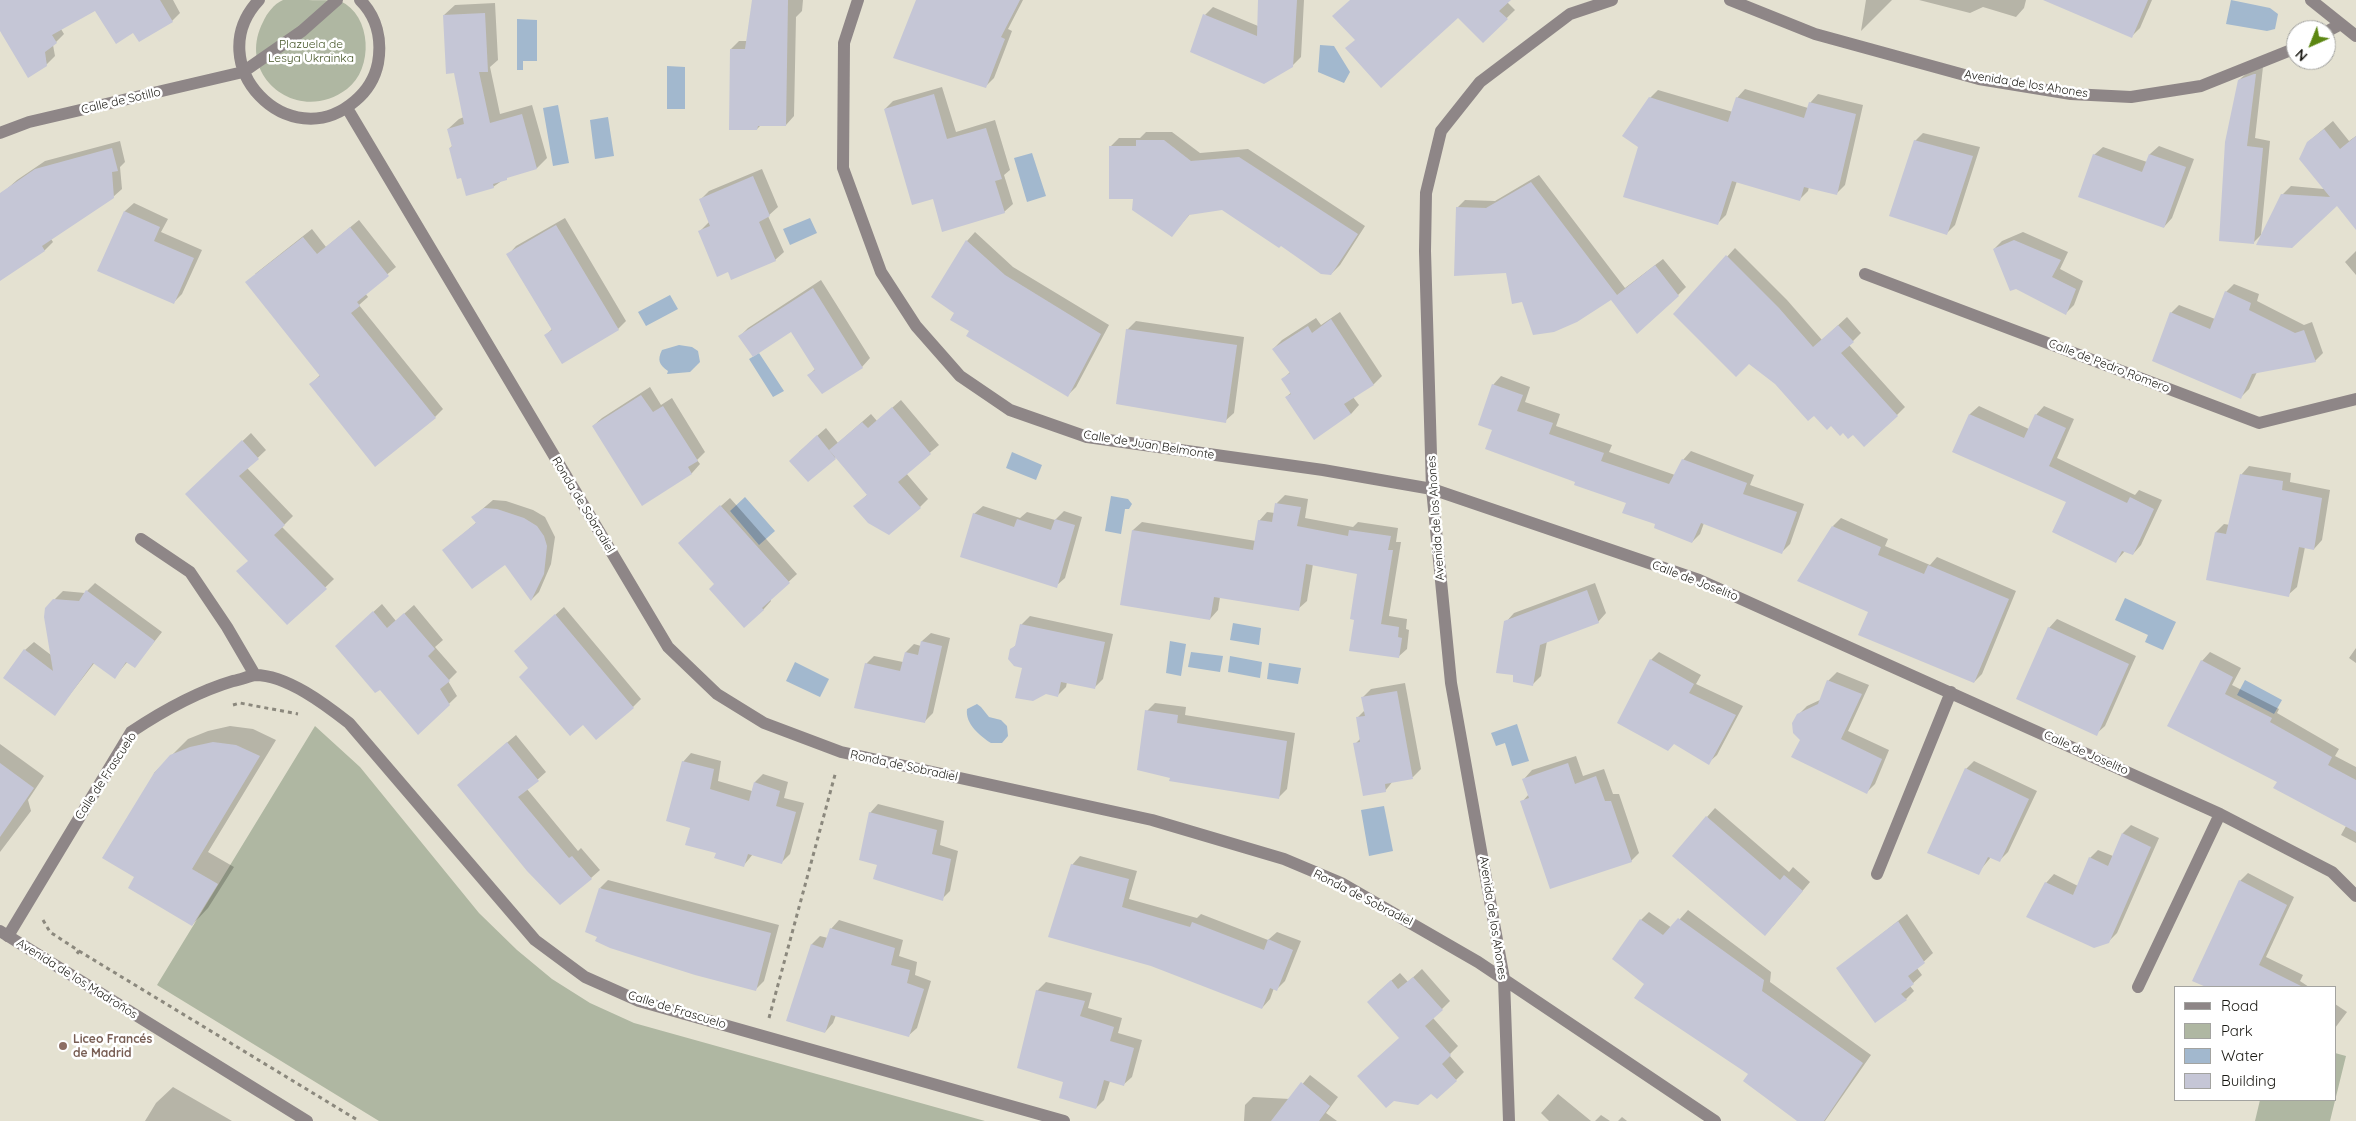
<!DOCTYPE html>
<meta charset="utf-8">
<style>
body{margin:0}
#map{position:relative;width:2356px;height:1121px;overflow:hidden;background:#e4e1d1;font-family:Quicksand,sans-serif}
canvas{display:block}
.legend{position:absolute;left:2174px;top:986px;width:162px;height:115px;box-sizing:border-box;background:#fff;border:1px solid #a3a3a0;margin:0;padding:6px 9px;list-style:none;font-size:15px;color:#191812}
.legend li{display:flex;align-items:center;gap:10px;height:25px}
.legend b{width:25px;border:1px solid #a3a3a0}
.north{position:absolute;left:2286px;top:20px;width:50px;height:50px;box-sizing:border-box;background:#fff;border:1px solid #a3a3a0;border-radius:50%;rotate:224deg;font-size:14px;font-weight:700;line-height:20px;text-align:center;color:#191812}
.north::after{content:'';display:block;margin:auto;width:18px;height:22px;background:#5c8612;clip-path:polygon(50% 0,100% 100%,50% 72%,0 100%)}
</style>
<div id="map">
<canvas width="2356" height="1121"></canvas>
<ul class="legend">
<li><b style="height:6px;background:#8e8687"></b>Road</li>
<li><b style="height:14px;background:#afb7a2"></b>Park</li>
<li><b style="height:14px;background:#a2b8ce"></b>Water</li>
<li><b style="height:14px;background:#c5c6d6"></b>Building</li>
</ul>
<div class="north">N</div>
</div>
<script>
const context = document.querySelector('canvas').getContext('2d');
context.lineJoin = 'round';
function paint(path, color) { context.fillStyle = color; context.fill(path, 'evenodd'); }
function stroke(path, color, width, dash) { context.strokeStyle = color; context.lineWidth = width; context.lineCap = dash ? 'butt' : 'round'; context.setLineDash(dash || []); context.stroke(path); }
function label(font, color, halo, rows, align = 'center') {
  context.font = font + ' Quicksand,sans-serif'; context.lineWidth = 5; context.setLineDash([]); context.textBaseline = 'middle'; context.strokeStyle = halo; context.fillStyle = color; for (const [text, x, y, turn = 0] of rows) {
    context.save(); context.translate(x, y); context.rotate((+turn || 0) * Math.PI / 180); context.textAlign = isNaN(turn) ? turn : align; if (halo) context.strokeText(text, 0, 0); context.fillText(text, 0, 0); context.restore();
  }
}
paint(new Path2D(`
 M283,0C295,0 331,0 340,1C372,15 374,69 347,89C298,126 235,76 263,22C267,13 274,4 283,0Z
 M315,726L360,767L479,913L517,950L552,979L590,1003L634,1023L985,1121H379L157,985Z
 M2335,1053L2346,1056L2330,1121H2255L2260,1100H2335Z`), '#afb7a2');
paint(new Path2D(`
 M2231,0L2270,8L2278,14L2275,29L2267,31L2226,24Z
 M517,19L537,20V61H523V70H517Z
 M1320,45L1334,46L1350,72L1344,83L1318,72Z
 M667,66L685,67V109H667Z
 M558,105L569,163L553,166L543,108Z
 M608,117L614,156L595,159L590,120Z
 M1032,153L1046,196L1027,202L1014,158Z
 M810,218L817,233L790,245L783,229Z
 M670,295L678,309L646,326L638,312Z
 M679,345L692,347L698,351L700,362L690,372L667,374L668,371C659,365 657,360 662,350Z
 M759,353L784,391L773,397L749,359Z
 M1012,452L1042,465L1036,480L1006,468Z
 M1111,496L1128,499L1132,504L1129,509H1125L1121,534L1105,531Z
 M745,497L775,531L759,545L730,511Z
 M2125,598L2176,622L2163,650L2145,642L2148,635L2115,620Z
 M1233,623L1261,628L1259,645L1230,640Z
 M1170,641L1186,644L1181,676L1166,673Z
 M1191,652L1223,656L1220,672L1188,667Z
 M1230,656L1262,662L1260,678L1228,672Z
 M795,662L829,679L820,697L786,681Z
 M1269,663L1301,668L1298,684L1267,679Z
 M2245,680L2282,700L2274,714L2237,695Z
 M977,704L981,707L989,717L1001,720L1007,726L1008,736L1002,743H991C980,736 965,724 967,709Z
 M1517,724L1529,761L1512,766L1505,743L1496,746L1491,733Z
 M1384,806L1393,851L1369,856L1361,810Z`), '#a2b8ce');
paint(new Path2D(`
 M0,0H173L180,13L172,21L134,32L95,10L61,29L64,34L53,45L55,56L46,65L0,28Z
 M753,0H803L802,11L796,17L794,116L786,125H761L757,129L731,49L739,41H748Z
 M917,0H1023L1008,29L1012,31L994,78L986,86Z
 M1260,0H1304L1301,57L1292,66L1205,15L1213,7L1258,26Z
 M1351,0H1509L1507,2L1515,10L1483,41L1458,16L1356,39Z
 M1866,0H1892L1861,31Z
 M1919,0H2026L2024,8L2016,17L1983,7L1970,13Z
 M2095,0H2152L2140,28L2132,36Z
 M495,3L498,60L490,67L500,114L532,105L547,158L537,168L510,175L493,187L462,177L450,148L453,145L448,129L459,119L464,117L444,15L455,5Z
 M2263,67L2255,138L2270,141L2261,235L2253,243L2239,80L2248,72Z
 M942,87L956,132L995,120L1010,170L1004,175L1013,204L1004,212L934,197L885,109L893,101Z
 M1745,89L1808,108L1810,103L1818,94L1863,105L1845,185L1836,194L1809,187L1808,191L1800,199L1737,181L1726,215L1718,223L1639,147L1650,98L1658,90L1733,112L1737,98Z
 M2333,121L2349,141L2356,136V228L2337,204L2282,195L2291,186L2324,189L2308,142Z
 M1146,132H1172L1200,153L1248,149L1365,226L1340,265L1331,274L1222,208L1191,213L1171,236L1134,197L1110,147L1119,138H1140Z
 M1923,133L1980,147L1955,225L1947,233L1915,141Z
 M120,141L125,162L120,167L122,189L113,197L51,239L53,242L45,250L0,279V200L8,188L17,180L45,161Z
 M2159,146L2194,159L2172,218L2164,227L2094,155L2103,147L2147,162L2150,154Z
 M762,169L778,207L768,216L784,252L775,260L729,270L699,232L709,222L700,200L709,191Z
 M1539,175L1625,288L1663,259L1686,287L1678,295L1523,301L1507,272L1457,208L1465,200L1495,201Z
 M134,203L168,219L161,232L202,250L182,294L174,302L99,271L125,211Z
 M565,218L626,321L618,329L546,335L552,329L508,255L516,246Z
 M359,220L396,267L365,293L368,297L359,305L443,409L435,417L311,384L320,375L255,274L312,229L326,247Z
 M975,232L1013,267L1109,325L1076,387L1068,395L971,330L956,313L967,241Z
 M2023,232L2068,252L2060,269L2083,281L2074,305L2066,313L1994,249L2002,241Z
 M1735,248L1787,300L1822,340L1847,317L1861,333L1849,345L1905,407L1897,415L1853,433L1814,414L1749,362L1675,314Z
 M2356,251V275L2345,262Z
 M821,280L870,358L862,367L809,375L816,368L791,331L740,336L748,328Z
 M2234,284L2259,294L2257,301L2304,325L2312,322L2323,353L2315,361L2257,372L2249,389L2241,397L2171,313L2179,305L2215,319L2226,292Z
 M1340,312L1382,376L1374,384L1353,397L1359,405L1351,414L1286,397L1292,392L1283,379L1290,372L1273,349L1282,340L1316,318L1321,325Z
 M1136,321L1244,337L1234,413L1225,421L1127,330Z
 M1501,376L1530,387L1525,402L1560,414L1556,426L1612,445L1609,452L1675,475L1683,460L1691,451L1754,475L1750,485L1804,504L1790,544L1782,552L1704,523L1700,534L1692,542L1657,524L1627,502L1577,481L1494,429L1493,385Z
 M650,387L661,405L672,398L705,452L697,460L700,464L692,473L643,504L593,426L602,418Z
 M901,400L939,445L906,473L928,499L920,507L855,506L868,494L836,457L808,481L799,452L826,428L838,443L871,414L877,421Z
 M1979,406L2029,429L2036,415L2044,406L2074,419L2057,458L2135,495L2139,490L2162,500L2141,545L2133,554L2125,551L2116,561L2068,502L1954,451L1970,414Z
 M251,433L266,450L247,468L293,516L282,527L334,579L287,624L249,560L187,494Z
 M2249,466L2291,473L2290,482L2330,490L2322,540L2314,549L2305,547L2297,587L2288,595L2208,579L2216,532L2224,524L2230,525L2241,475Z
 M1285,495L1308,499L1305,518L1353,527L1358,522L1398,528L1396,542H1401L1389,616L1407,619L1406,629L1409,630L1407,649L1398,657L1356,619L1359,573L1313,564L1307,601L1298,609L1220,597L1218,610L1210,619L1121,604L1133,530L1142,522L1256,541L1259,521L1267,512L1275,513L1277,503Z
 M730,498L797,574L770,599L771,601L763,610L716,584L688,535Z
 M493,500L506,501L533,510L545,517L555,537L551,564L539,592L531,600L505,563L443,551L477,522L473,517Z
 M983,506L1020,518L1027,512L1055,520L1064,511L1082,517L1065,578L1056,586L974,514Z
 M1841,518L1888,539L1885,546L1930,565L1937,557L2016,591L1982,674L1974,682L1870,611L1833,526Z
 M95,583L162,632L135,666L128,661L115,677L95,662L55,714L25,650L34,642L51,655L46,608L63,591L85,593Z
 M1595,583L1606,613L1598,622L1547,641L1541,676L1533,684L1506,622L1514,613Z
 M382,604L396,621L414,605L443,640L435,647L457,672L448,681L457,696L418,734L345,638Z
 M564,607L641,699L633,707L530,668L524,643Z
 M1030,616L1113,634L1103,679L1094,688L1067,682L1066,687L1058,695L1023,667L1011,650L1017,644L1021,625Z
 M2057,619L2136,656L2105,726L2096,734L2049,628Z
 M931,633L950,638L933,713L924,722L866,664L874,656L903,662L906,652L914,644L921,646L922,641Z
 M2356,648V663L2349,658Z
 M1659,652L1701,675L1696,684L1743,706L1717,755L1708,763L1651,660Z
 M2210,652L2241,668L2232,685L2279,709L2277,713L2339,749L2335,756L2356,767V843L2341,835L2346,826L2279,781L2202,661Z
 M1837,672L1869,685L1848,731L1889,750L1875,784L1866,793L1798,715L1807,706L1822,699L1828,681Z
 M1405,683L1421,769L1413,777L1393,781L1385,791L1355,744L1361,738L1357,718L1365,710L1362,698L1371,689Z
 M1155,703L1186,707L1185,715L1295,733L1287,789L1278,798L1147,711Z
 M230,726L253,729L276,740L208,852L234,867L208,908L192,925L136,877L154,773L188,739L208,731Z
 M516,735L546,772L527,789L578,851L581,848L600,870L591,878L467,777Z
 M0,744L44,776L28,800L31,811L0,852Z
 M691,753L721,761L718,781L752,791L755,782L763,774L788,782L784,798L804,803L790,854L782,862L753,854L744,865L717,852L692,827L683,762Z
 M1576,756L1583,776L1604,769L1613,794H1619L1639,853L1631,861L1522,802L1529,794L1524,779L1532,770Z
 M1974,761L2037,791L2008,852L2000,860L1991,857L1978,873L1966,769Z
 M878,804L944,821L940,845L958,851L950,891L942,899L879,864L870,813Z
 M1715,808L1789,872L1793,867L1810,882L1773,926L1707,817Z
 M2131,825L2159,838L2117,933L2108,942L2046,883L2054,874L2078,886L2090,858L2098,850L2113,856L2123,833Z
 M1080,856L1137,871L1129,899L1197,918L1201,914L1268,940L1277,932L1301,941L1285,981L1277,989L1274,988L1270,999L1262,1008L1152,964L1072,865Z
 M2248,873L2294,897L2266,957L2303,975L2300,981L2309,987H2226L2197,974L2240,881Z
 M608,880L779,925L764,981L756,989L600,888Z
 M1688,910L1771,972L1770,982L1871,1055L1825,1121H1799L1749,1074L1645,983L1641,920L1649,912L1672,928Z
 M1907,914L1933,953L1917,968L1922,975L1910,986L1914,991L1906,999L1838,968Z
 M839,920L903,940L899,956L917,962L915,975L931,981L917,1028L908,1036L836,1015L833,1023L825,1032L788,1021L812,944L820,936L828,938L831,929Z
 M1422,969L1450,1001L1433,1018L1458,1046L1449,1055L1464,1072L1456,1080L1400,1037L1377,993L1400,973L1408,982Z
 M1046,982L1092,993L1088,1008L1122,1018L1118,1033L1142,1040L1132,1077L1123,1085L1110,1081L1104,1100L1096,1108L1065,1081L1037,991Z
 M2335,1004L2347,1012L2335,1028Z
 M1310,1075L1338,1097L1326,1113L1337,1121H1244L1245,1105L1253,1097L1290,1099Z
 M173,1087L232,1121H145L156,1103Z
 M1558,1094L1591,1121H1549L1541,1113Z
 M1601,1115L1610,1121H1595Z
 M1622,1117L1627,1121H1618Z`), '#0003');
paint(new Path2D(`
 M0,0H160L173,22L139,42L133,33L116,44L95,11L52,35L57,43L45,52L47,66L28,78L0,31Z
 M752,0H788L786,126H758L757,130H729L730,49H745Z
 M916,0H1020L1001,37L1005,39L986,88L893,58Z
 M1258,0H1297L1293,67L1264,84L1190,52L1203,14L1257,36Z
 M1350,0H1511L1499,11L1508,19L1483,43L1458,18L1381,88L1345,48L1355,40L1332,16Z
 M2043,0H2148L2132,38Z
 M485,13L488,72H479L490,123L522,114L537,169L507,178V180L493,184L494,188L466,196L461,178L457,179L449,148L452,147L447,129L464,124L454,73L446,74L443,15Z
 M2254,74H2256L2247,146L2263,148L2254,244L2219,241L2225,142L2238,80Z
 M934,94L947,139L986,128L1002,179L995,181L1005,213L942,232L933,199L912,205L884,109Z
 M1649,97L1728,122L1736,97L1804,118L1809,102L1856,114L1837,195L1804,187L1800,201L1732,181L1718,225L1623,197L1638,147L1622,136Z
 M2324,129L2340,149L2356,136V230L2337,206L2292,248L2256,245L2281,194L2330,197L2299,159L2307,142Z
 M1136,140H1164L1191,161L1239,157L1358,234L1331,275L1321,274L1281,246L1279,248L1222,210L1189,215L1172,237L1132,210L1133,199H1109V146H1136Z
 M1914,140L1973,156L1947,235L1889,216Z
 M112,148L118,171L112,172L114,198L42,246L45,251L0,281V193L35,169Z
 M2093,154L2142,172L2149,154L2186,167L2164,228L2078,197Z
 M753,176L770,216L759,222L776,261L731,280L728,272L717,277L698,231L710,226L699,199Z
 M1531,182L1617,295L1655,265L1679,296L1637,334L1611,300L1577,322L1554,332L1533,335L1522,302L1512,304L1506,273L1454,276L1456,207L1486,208Z
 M124,211L160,227L154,241L194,258L174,304L97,271Z
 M556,225L619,330L562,364L544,335L552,330L506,254Z
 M350,227L389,276L357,302L360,306L351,313L436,418L375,467L309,384L320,376L245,282L303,237L317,254Z
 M966,240L1005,275L1101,334L1068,397L966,336L969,331L950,320L954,313L931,297Z
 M2014,240L2061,260L2052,277L2076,289L2066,315L2016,289L2010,291L1993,249Z
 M1726,255L1779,308L1813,347L1838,325L1854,342L1841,353L1898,416L1864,447L1853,435L1848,439L1843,433L1840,436L1831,426L1827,430L1814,416L1808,421L1775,384L1749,364L1736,377L1673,314Z
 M813,288L863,368L822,394L807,375L815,370L791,332L753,357L738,336Z
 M2225,291L2251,303L2249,310L2295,333L2304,330L2316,362L2252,374L2241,399L2152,361L2170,312L2210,329Z
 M1331,319L1374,385L1344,404L1351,414L1314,440L1285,397L1291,394L1281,379L1290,373L1272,349L1308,326L1312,333Z
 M1126,329L1237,345L1226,423L1116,404Z
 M1492,384L1523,395L1517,411L1553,423L1549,434L1604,453L1601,461L1669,484L1682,459L1747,483L1743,494L1797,512L1782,554L1701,523L1692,543L1654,528L1655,524L1622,513L1626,503L1574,485L1575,482L1485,449L1492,430L1478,425Z
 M641,395L653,412L663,406L698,461L688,467L692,474L642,506L592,426Z
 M892,407L931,454L898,482L921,508L889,535L868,523L853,506L867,495L829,450L862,422L868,428Z
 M1969,414L2024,438L2035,414L2066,428L2049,466L2127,503L2130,497L2154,509L2133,555L2122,551L2116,563L2052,532L2066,502L1952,452Z
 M817,435L836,459L808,482L789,461Z
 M242,440L259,459L239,476L285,525L274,535L327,589L287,625L236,571L248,561L185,494Z
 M2240,474L2283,481L2282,490L2322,498L2314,550L2299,547L2289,597L2206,580L2215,532L2226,534Z
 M1275,503L1301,507L1297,526L1348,536L1349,530L1391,536L1388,550H1393L1381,624L1399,627L1398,637L1402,638L1399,658L1349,651L1354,620L1350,619L1357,574L1306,564L1299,611L1214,597L1210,620L1120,605L1132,530L1253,550L1258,520L1272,522Z
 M720,505L790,583L762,608L764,610L744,628L709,589L714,584L678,543Z
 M484,508L497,509L524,518L537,526L544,536L547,546L544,574L531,601L505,565L472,589L442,550L476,523L471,517Z
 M973,513L1014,527L1017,519L1051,530L1055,519L1075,525L1057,588L960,557Z
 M1832,526L1881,547L1878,555L1924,574L1928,565L2009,599L1974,683L1858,635L1868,612L1797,581Z
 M86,590L155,641L135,668L126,662L115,679L93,663L55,716L3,678L24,649L53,671L44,617L45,608L53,599L79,601Z
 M1587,590L1599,623L1540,645L1533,686L1513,682V675L1496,673L1504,621Z
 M373,611L387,628L404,613L435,649L428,656L450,681L440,689L450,705L418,735L380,690L375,693L335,646Z
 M555,614L634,708L596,740L583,725L570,736L519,677L528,668L514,651Z
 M1020,624L1105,642L1095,689L1061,682L1058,697L1046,694L1033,701L1015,698L1022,668L1014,666L1008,659L1010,649L1015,646Z
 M2048,627L2129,664L2097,736L2016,699Z
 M921,641L942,646L925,723L854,708L865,663L900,671L905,652L918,655Z
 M1650,659L1694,684L1689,693L1736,715L1709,765L1674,744L1668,751L1617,723Z
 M2201,660L2233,677L2225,694L2272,718L2270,722L2332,757L2328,765L2356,780V832L2273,788L2277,782L2167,726Z
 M1827,680L1862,694L1841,739L1882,759L1867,794L1791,757L1800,740L1793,733L1792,723L1797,714L1818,704Z
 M1397,691L1413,779L1385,784L1386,792L1363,796L1353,743L1360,742L1356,717L1365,716L1361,697Z
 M1145,710L1178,715L1177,723L1287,741L1279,799L1169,781L1170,778L1137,770Z
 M213,742L236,745L260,756L192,869L218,884L192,926L128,888L134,877L102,858L154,773L170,755L190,747Z
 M507,742L539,781L518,797L569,858L572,856L592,879L560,905L527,871L457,785Z
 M682,761L714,769L710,789L749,801L754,782L780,791L776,806L796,812L782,864L748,854L744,867L714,858L716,853L685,845L690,828L666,821Z
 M0,763L34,788L0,837Z
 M1568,763L1575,784L1596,776L1605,801H1611L1632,862L1550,889L1520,801L1529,798L1522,779Z
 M1965,768L2029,799L2000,862L1988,857L1979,875L1927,853Z
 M869,812L937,830L932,854L951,859L943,901L873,879L877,865L859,860Z
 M1706,816L1780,880L1784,875L1803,891L1765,936L1672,856Z
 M2122,833L2151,847L2109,943L2094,948L2026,917L2045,882L2073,895L2089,857L2108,866Z
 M1071,864L1129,879L1122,907L1190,927L1192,922L1264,950L1268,939L1293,950L1277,991L1270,988L1262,1009L1151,966L1048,937Z
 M2239,880L2287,905L2259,965L2303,987H2206L2192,981Z
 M599,888L771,933L756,991L695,975L610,948L595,941L597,937L585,932Z
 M1678,918L1764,980L1762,991L1863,1063L1824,1121H1797L1743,1081L1748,1074L1634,998L1644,984L1612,959L1640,919L1663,935Z
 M1898,921L1925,963L1908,976L1914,984L1901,994L1907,1000L1875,1023L1836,968Z
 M830,928L895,948L891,965L910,970L907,983L924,989L909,1037L831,1015L825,1033L786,1021L811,944L823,948Z
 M1413,977L1443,1010L1425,1026L1451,1055L1442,1064L1457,1081L1437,1099L1431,1094L1418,1105L1394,1101L1386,1108L1357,1076L1399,1038L1367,1002L1391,980L1398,989Z
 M1036,990L1085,1001L1080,1016L1114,1027L1110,1041L1134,1048L1124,1086L1104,1080L1096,1109L1059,1098L1063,1082L1017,1068Z
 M1301,1082L1330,1106L1319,1121H1271Z`), '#c5c6d6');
stroke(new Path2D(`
 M233,705L240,703L298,714
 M43,920L50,932L79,951L76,955
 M79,951L359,1121
 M769,1018L836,771`), '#8b887d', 3, [4, 4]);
stroke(new Path2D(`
 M259,0C199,64 289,158 355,101C367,91 375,78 378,63C382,40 377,17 360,0
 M858,0L844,43L843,168L881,272L916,326L960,376L1010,410L1087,437L1323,470L1432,489L1699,580L2220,814L2332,872L2356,896
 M1730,0L1815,34L1979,79L2071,94L2131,97L2201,86L2296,48
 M2311,0L2356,36
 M2326,32L2341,24
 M347,108L668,647L717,694L764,723L841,752L1152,820L1284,859L1341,883L1478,962L1715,1121
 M0,133L29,122L243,72L302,31L337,0
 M1865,274L2259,423L2356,399
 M141,539L190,572L227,627L255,675
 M1877,874L1951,692
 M8,936L131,732C164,710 196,692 233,681C240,680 249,676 255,675C287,675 326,705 349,723L535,940L585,977L639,1001L1064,1121
 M2138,987L2220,814
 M1509,1121L1504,979L1451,683L1432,489L1425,251L1426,193L1441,131L1480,82L1570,14L1612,0`), '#8e8687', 12);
stroke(new Path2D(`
 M0,931L307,1121`), '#8e8687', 12);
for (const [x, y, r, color] of [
 [63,1046,5,"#8d6e63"]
]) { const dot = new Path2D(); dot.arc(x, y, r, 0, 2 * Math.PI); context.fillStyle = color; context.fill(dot); stroke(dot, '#fff', 2); }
label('12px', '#465628', '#fff', [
 ["Plazuela de",311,44],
 ["Lesya Ukrainka",311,58]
]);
label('12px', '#191812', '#fff', [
 ["Avenida de los Ahones",2026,84,9],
 ["Calle de Sotillo",121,101,-13],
 ["Calle de Pedro Romero",2109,366,21],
 ["Calle de Juan Belmonte",1149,445,9],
 ["Ronda de Sobradiel",583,505,59],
 ["Avenida de los Ahones",1436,518,-94],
 ["Calle de Joselito",1695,581,21],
 ["Calle de Joselito",2086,753,24],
 ["Ronda de Sobradiel",904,766,12],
 ["Calle de Frascuelo",106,776,-57],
 ["Ronda de Sobradiel",1363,898,27],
 ["Avenida de los Ahones",1493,918,81],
 ["Avenida de los Madroños",77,979,32],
 ["Calle de Frascuelo",677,1010,17]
]);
label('bold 12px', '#785e54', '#fff', [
 ["Liceo Francés",73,1039],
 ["de Madrid",73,1053]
], 'left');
</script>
